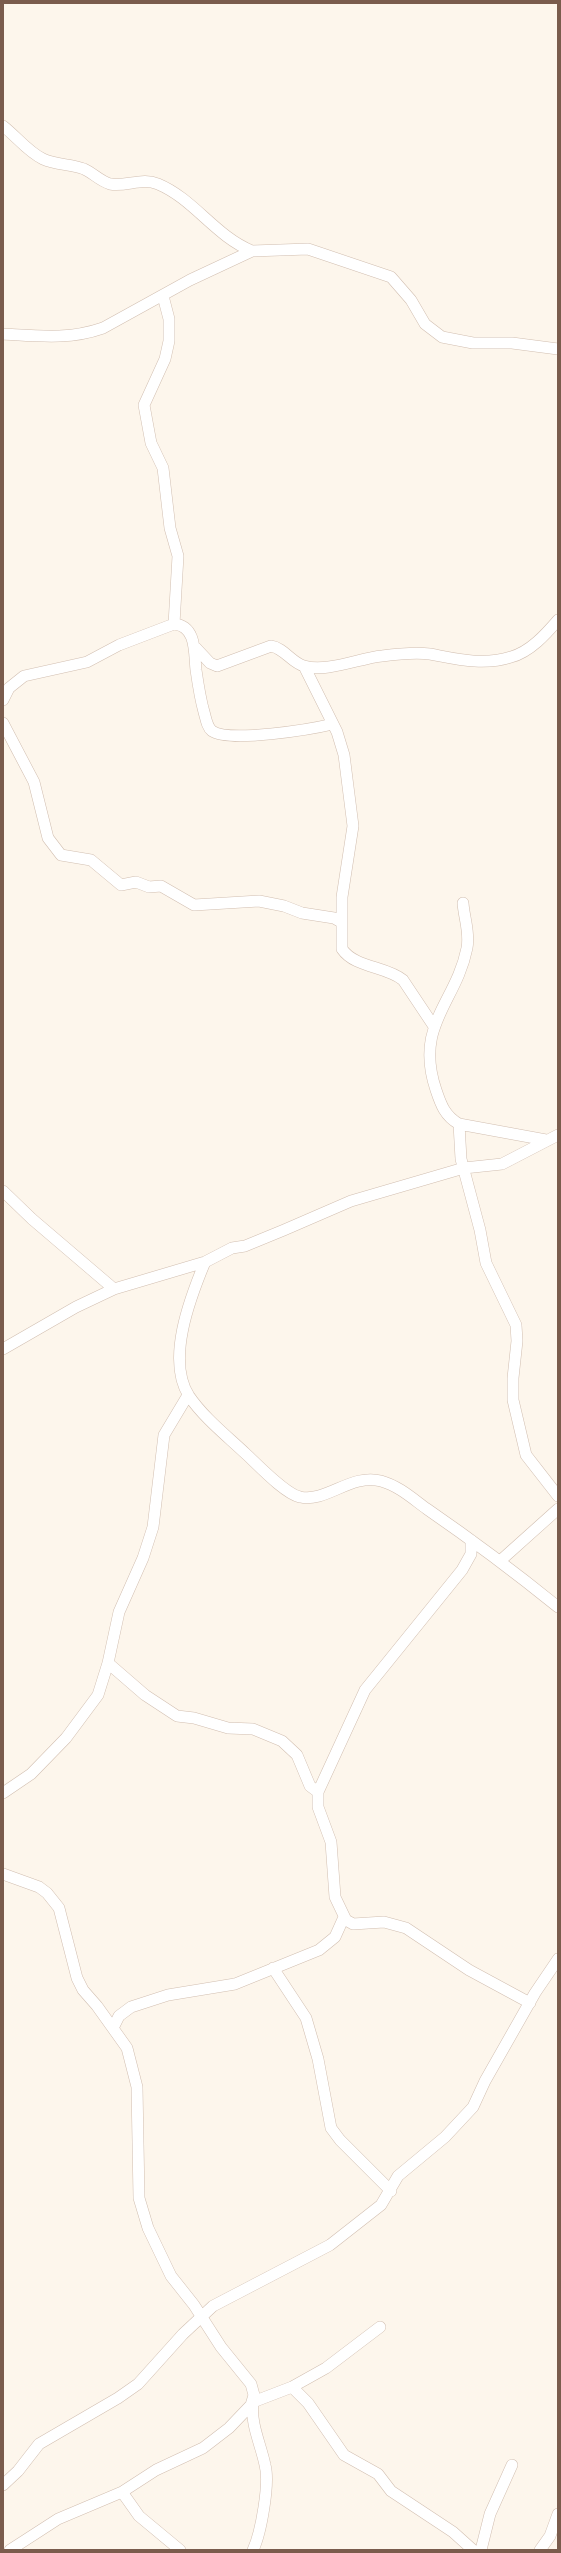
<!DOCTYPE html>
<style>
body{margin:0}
#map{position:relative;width:561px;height:2553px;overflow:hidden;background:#fdf6ec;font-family:"Golos Text",sans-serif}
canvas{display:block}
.frame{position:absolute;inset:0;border:4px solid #7a5c4d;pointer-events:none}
</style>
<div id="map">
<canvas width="561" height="2553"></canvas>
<div class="frame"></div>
</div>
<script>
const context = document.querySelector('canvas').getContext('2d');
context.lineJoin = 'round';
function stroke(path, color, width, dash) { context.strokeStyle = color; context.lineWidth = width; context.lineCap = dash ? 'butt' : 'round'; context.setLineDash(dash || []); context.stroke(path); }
const street = new Path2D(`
 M3,126C16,136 28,152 43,159C56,165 71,164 84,169C93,173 100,181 110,184C127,187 142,177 158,184C194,199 215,236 252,251
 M163,296L169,319V341L165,359L144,405L151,443L163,468L170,528L178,556L174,624
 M3,334C38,336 69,340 103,328L190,280L252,251L308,249L391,277L411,300L425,324L442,337L473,343H512L558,349
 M196,648L210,663L217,666L271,646C284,648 292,663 304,666C326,673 360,658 382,656C397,654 415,652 430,654C457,659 483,666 511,657C530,652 546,634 558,620
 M304,666L337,732L344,755L353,826L342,897V949C355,968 386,966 403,980L433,1025
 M3,700L9,688L24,676L87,662L119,645L174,624C197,626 194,653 196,670C198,684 200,698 204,712C206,719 207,727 212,731C230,743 312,729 333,724
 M3,723L34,782L48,838L61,855L91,860L121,885L136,882L149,887L161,886L194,905L259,901L284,906L302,913L334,918L341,922
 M463,903C464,918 470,932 467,948C456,1003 414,1025 436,1090C441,1105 445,1116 459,1124L546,1140
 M459,1124L461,1159L480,1230L486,1263L516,1325L517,1341L513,1378V1400L526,1455L558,1496
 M3,1191L32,1219L114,1289
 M205,1262C190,1298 166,1360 189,1396C204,1418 227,1436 246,1454C258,1465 285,1494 300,1497C326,1503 351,1473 381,1481C399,1486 413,1499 427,1509C472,1540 516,1573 558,1607
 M3,1349L76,1307L114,1289L205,1262L232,1248L245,1246L284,1230L351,1201L464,1168L502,1164L558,1135
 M471,1540V1554L462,1570L365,1690L318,1792V1807L331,1842L335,1897L346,1920L353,1924L384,1922L406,1928L469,1970L530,2003
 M500,1561L558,1509
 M108,1663L145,1695L177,1716L194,1718L228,1728L253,1729L282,1741L297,1755L310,1786L318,1792
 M3,1793L31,1774L66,1738L98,1695L108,1663L119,1612L143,1558L153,1527L164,1435L188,1395
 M3,1874L39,1887L47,1893L59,1908L77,1978L83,1990L97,2006L127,2048L137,2087L139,2198L148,2228L171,2276L194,2305L221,2347L251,2384L254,2395L251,2405L229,2428L203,2448L156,2470L122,2492L58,2519L10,2550
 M273,1968L306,2018L318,2059L331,2128L340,2140L391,2191
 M113,2028L119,2016L131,2007L168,1995L235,1984L319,1950L335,1937L344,1917
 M292,2387L308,2403L344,2455L378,2474L391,2491L453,2532L473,2550
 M3,2485L18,2471L39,2444L118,2398L138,2384L183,2334L213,2306L330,2245L381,2205L398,2176L445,2137L473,2107L485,2081L535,1993L558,1959
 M122,2492L139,2516L180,2550
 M253,2550C261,2533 270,2483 265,2465C261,2445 250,2423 253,2402L292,2387L326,2368L380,2327
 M481,2550L490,2514L512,2465
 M540,2550L550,2536L558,2514`);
stroke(street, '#d1beb0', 12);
stroke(street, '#fff', 11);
</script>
